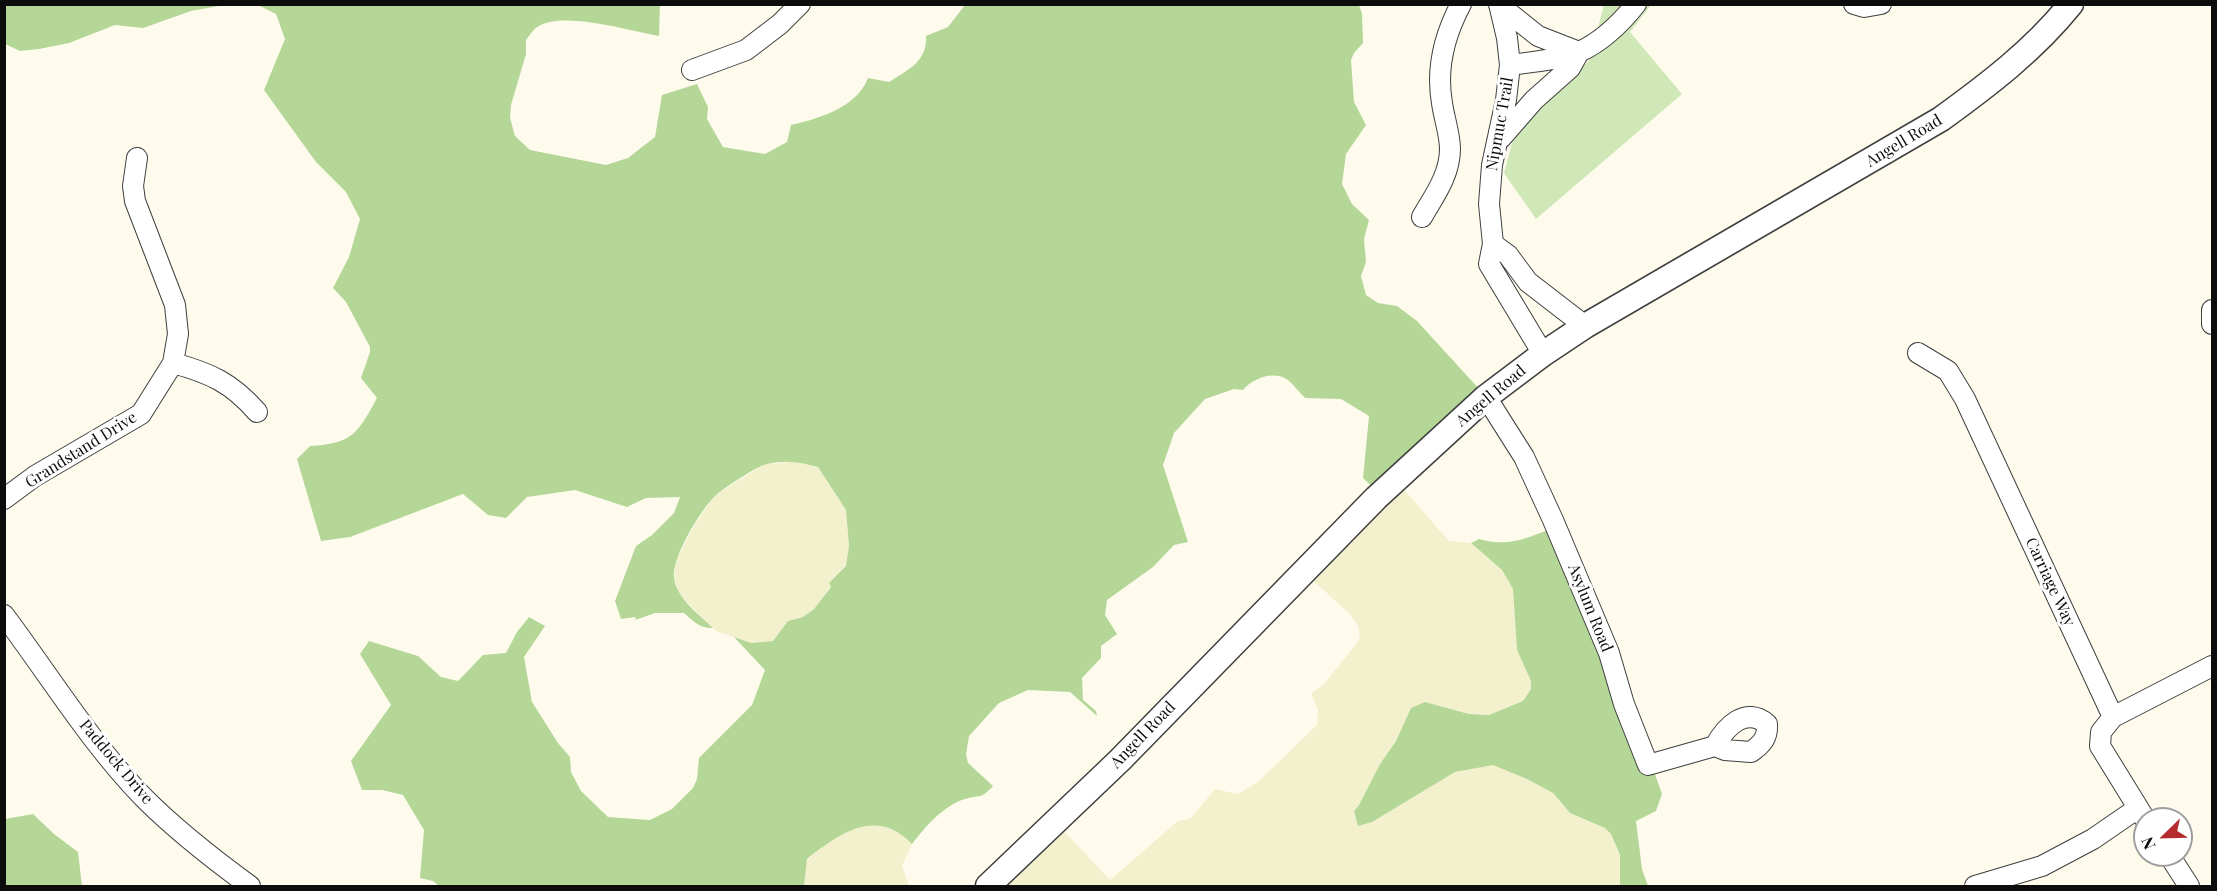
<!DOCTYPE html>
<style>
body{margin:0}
#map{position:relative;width:2217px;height:891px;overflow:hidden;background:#fefbed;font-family:"Playfair Display",serif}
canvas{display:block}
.frame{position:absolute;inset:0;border:6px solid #0c0c0c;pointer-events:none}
.north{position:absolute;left:2133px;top:807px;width:60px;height:60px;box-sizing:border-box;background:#fff;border:2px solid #9e9e9e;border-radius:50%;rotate:247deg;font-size:16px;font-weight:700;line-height:24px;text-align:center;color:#0c0c0c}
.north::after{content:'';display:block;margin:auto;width:21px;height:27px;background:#b62b30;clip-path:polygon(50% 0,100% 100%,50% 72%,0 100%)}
</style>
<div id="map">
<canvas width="2217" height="891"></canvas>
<div class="frame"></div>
<div class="north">N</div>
</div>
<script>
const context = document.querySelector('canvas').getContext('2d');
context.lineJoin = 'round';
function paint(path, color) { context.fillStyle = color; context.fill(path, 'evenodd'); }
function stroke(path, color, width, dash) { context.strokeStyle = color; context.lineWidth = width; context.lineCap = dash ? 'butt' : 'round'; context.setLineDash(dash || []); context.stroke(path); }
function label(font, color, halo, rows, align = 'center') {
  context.font = font + ' "Playfair Display",serif'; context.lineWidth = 6; context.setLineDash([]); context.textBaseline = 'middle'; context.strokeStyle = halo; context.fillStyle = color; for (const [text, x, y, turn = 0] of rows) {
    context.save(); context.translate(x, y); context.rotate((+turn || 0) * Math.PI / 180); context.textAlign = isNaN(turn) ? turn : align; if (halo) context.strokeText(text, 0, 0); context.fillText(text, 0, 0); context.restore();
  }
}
paint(new Path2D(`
 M793,461L818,467L846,510L849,546L846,566L830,583L831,586L814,609L803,617L788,621L773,641L751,643L716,631L679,594L674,577L676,561L694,526L714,496L763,465Z
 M1402,487L1449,541L1471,543L1502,570L1513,589L1517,650L1531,681V689L1523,701L1489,715L1469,714L1425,702L1411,708L1396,741L1380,764L1359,805L1354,811L1358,826L1372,822L1455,772L1493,764L1527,779L1553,793L1570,813L1605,828L1611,834L1620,856V886H996L1060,827L1110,880L1178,821L1190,819L1215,789L1238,794L1259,781L1317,725L1318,710L1311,694L1324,684L1360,639L1358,626L1349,613L1310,578Z
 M863,825H880L904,835L912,844L902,866L909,886H804L807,860L832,839Z`), '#f3f0ce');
paint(new Path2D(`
 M1604,5H1651L1630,32L1682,94L1536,219L1504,173L1516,128L1589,61Z`), '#d0e7b8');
paint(new Path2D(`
 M4,5L5,4L224,5L191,11L143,28L115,25L69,43L39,49L20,51L5,44Z
 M239,5H660L659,36C630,31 564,11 539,26C534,28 530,35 526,40V54L511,105L510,118L515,136L530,150L606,165L628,158L655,137L662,95L697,84L708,107L707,119L723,147L765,154L787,142L791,125C820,118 856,108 868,78L889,82C909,69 927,62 926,36L948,27L965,5H1359L1362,14L1363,43L1354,53L1351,60L1354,102L1366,125L1346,154L1342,184L1352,204L1369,220L1364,239L1366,262L1361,276L1366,295L1378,303L1397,306L1417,321L1491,402L1385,499L1363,478L1369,416L1341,399L1305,398C1299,392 1294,385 1288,380C1274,370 1253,378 1243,390L1234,389L1205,399L1174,433L1163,465L1188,542L1174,545L1153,567L1107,600L1105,615L1117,634L1101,646V658L1082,678L1083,700L1096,711L1097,716L1070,692L1028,690L999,703L969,736L966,754L968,763L993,786C980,800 981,794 965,799C944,805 925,827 912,844C876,807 840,833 807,859L804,886H439L433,881L420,878L424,830L403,795L382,790H362L351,761L391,705L360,654L369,641L418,656L441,677L458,681L483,655L506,653L517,632L529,617L545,626L524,657L532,702L558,743L570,757L571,772L581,791L608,817L650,820L672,809L693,788L697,779L699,758L752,705L765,670L734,637L751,643L773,641L788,621L803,617L814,609L831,587L829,583L846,566L849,546L846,510L818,467C800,462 783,459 764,465C756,467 719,491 714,497C700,511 671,559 674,578C677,599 698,613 713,628C700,629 693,621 684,613H655L635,620L636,617L621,619L615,601L636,546L652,535L674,513L680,497L646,498L627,507L575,490L527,497L506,518L488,515L463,494L350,537L321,541L297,459L310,446C352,444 358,433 377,398L361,378L370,352V347L346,302L333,288L349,257L360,219L346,192L316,162L264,90L285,39L276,14L258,5Z
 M1556,527L1607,639L1662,794L1656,811L1636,821L1642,869L1648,886H1620V855L1611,834L1605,828L1570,813L1553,793L1527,779L1493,765L1455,772L1372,822L1358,826L1354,811L1359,805L1380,764L1396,741L1411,708L1425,702L1469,714L1489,715L1523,701L1531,689V681L1517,650L1513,589L1502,570L1471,543L1479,539C1509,548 1529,537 1556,527Z
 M33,814L54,834L78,852L82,886H5V819Z`), '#b4d798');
const minor = new Path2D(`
 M1499,4L1507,38L1510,65L1506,100L1492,165L1489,204L1493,244L1489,264L1543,354
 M1854,4L1864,7L1881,4
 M1499,5L1538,36L1579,52L1570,68L1534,100L1501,138
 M1510,65C1532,62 1558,60 1579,52C1601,42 1621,23 1636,4
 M692,70L746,50L780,24L800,4
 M1422,217C1434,196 1450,175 1450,149C1450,134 1444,118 1442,103C1436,69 1445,34 1461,4
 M1493,244L1508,255L1528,282L1585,326
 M2212,310V324
 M1918,353L1948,371L1965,399L2113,717
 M173,363C210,373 232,383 257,412
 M1486,397L1524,457L1553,520L1609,653L1624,704L1648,765L1715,746L1725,750L1751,752C1762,744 1768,738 1767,724C1746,706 1726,726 1715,746
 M4,499L35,476L141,414L173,363L178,334L175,305L135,201L133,186L137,158
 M4,615C49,675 92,745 144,798C177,831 213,859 250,886
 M2145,819L2100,746L2101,732L2113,717L2212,666
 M2169,855L2189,886
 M1975,886L2042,866L2093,839L2138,808`);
const tertiary = new Path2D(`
 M988,886L1120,760L1376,498L1486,397L1543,354L1585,326L1941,119C1988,85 2034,50 2071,4`);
stroke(minor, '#3f3f3f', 22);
stroke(tertiary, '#3f3f3f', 27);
stroke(minor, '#fff', 20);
stroke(tertiary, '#fff', 24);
label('16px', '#0c0c0c', '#fff', [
 ["Nipmuc Trail",1500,124,-80],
 ["Angell Road",1904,141,-31],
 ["Angell Road",1491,396,-40],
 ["Grandstand Drive",81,450,-32],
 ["Carriage Way",2050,582,65],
 ["Asylum Road",1590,608,68],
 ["Angell Road",1143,735,-46],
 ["Paddock Drive",116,762,50]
]);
</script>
